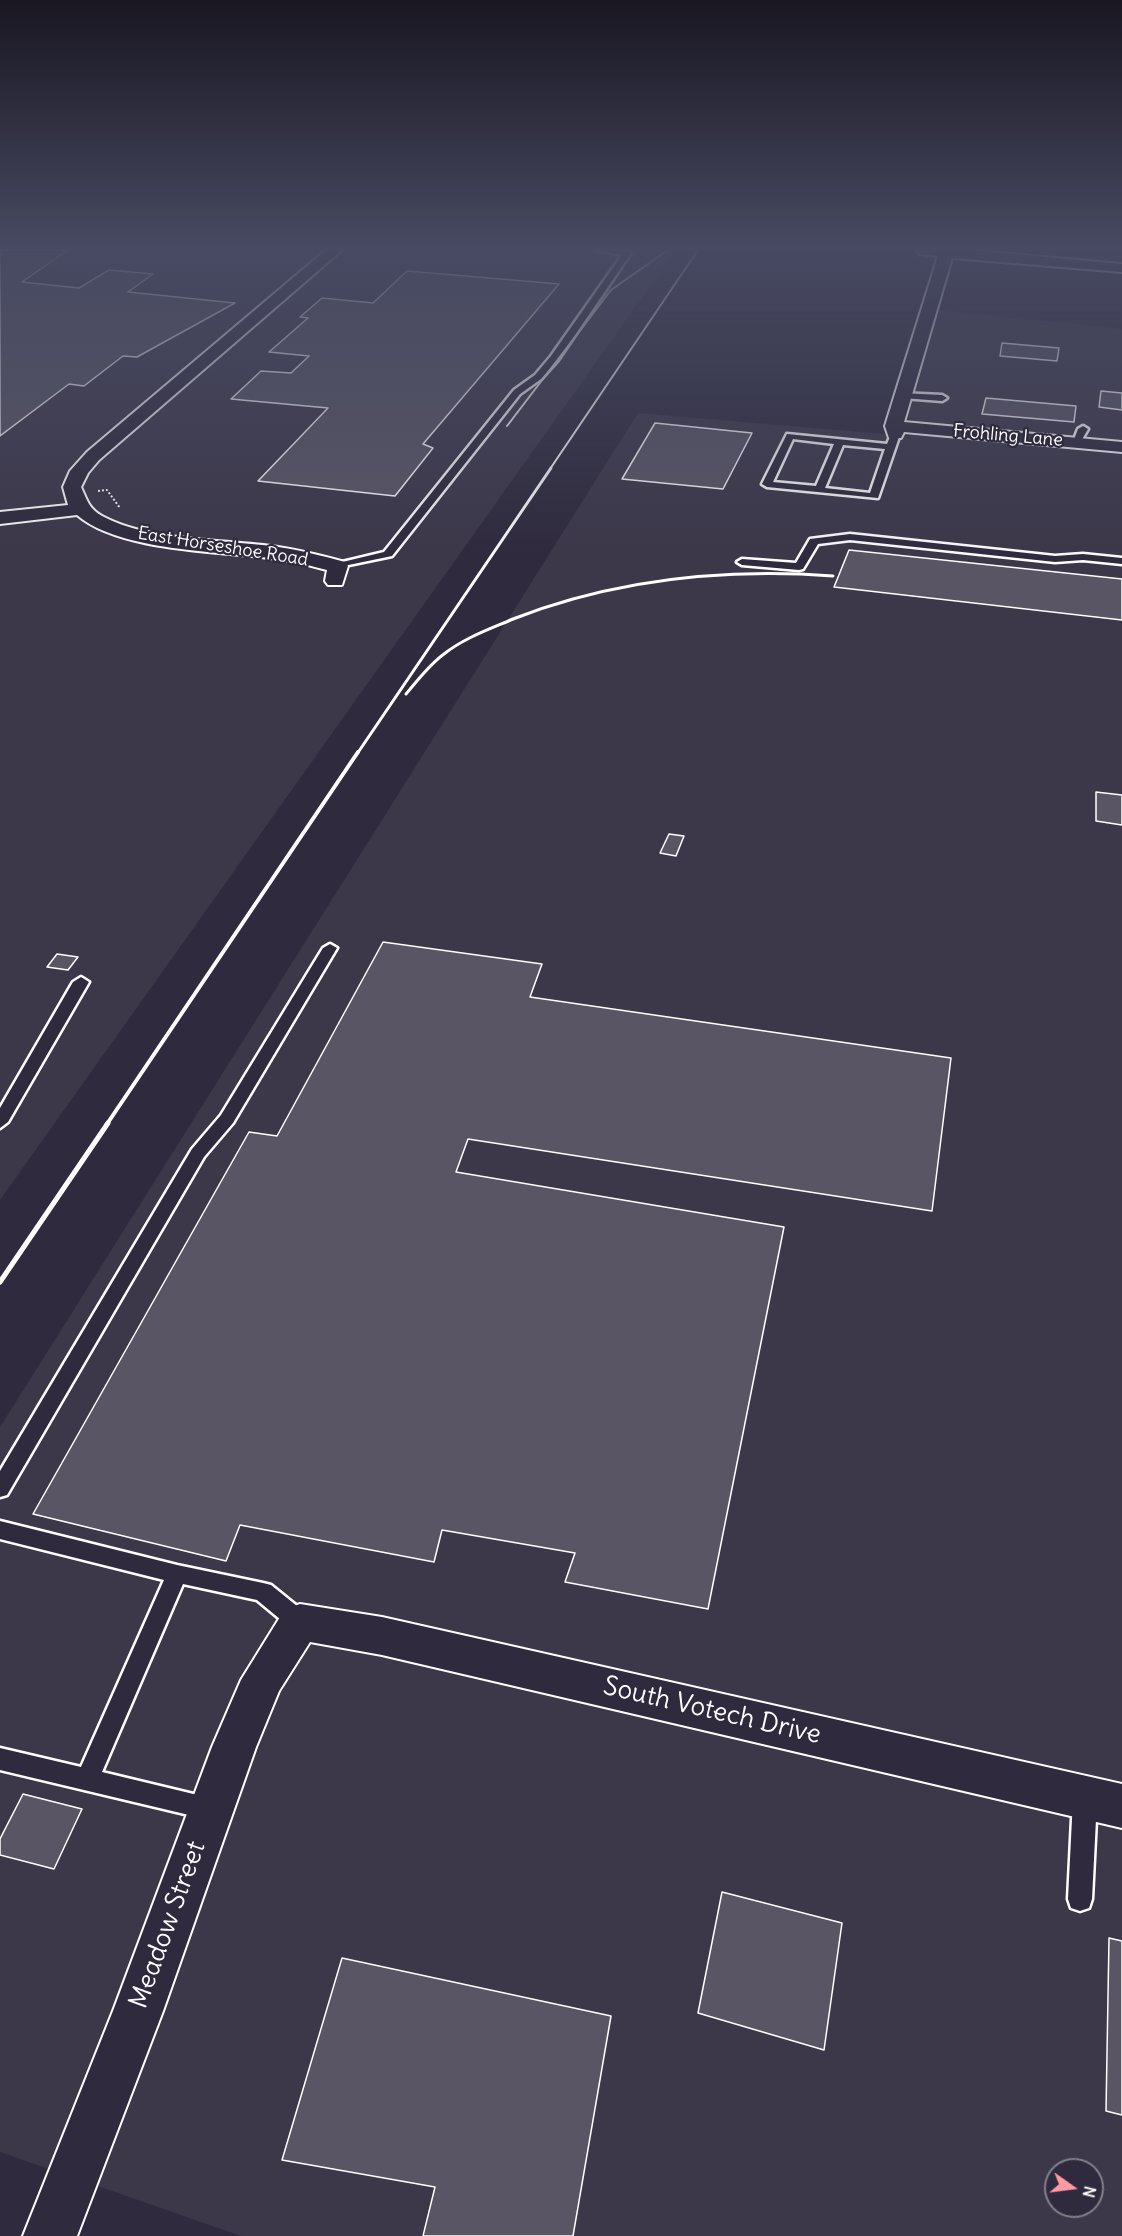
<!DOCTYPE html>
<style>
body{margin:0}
#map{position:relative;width:1122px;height:2236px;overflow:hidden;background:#2f2a3d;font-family:Delius,sans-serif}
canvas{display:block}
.north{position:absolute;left:1044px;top:2158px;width:60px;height:60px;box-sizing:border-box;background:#2f2a3d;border:2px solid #827f8b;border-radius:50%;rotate:104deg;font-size:16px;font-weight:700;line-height:24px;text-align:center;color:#fff}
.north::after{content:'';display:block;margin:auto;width:21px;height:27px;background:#ff9aa2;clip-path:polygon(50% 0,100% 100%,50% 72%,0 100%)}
</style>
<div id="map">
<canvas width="1122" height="2236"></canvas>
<div class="north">N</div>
</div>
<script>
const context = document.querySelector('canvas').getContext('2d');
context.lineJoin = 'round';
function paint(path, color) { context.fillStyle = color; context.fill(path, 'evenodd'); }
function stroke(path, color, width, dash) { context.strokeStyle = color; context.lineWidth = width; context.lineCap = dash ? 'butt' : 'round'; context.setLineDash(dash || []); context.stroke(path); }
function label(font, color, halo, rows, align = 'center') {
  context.font = font + ' Delius,sans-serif'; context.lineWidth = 4.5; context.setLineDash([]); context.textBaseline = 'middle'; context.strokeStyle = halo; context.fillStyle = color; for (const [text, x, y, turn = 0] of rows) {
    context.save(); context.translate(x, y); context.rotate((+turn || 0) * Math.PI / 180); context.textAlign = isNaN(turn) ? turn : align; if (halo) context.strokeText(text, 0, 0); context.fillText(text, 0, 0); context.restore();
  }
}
paint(new Path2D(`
 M0,250H676L0,1200Z
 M938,310L1122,329V2236H241L0,2152V1427L638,413L908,436L916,433L918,424L907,417ZM1056,2170H1092V2206H1056Z`), '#3c3749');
const building = new Path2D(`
 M0,250H68L22,282L79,288L109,270L153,274L128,292L235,303L137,357L123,356L84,386L69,384L0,436Z
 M407,271L559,284L423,444L433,448L395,496L258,481L328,408L231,399L261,371L291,373L309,356L269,352L308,318L300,317L322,298L373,303Z
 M1002,343L1059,348L1057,361L1000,356Z
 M1101,391L1122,393V410L1099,407Z
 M986,398L1076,406L1074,422L982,414Z
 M655,423L752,433L723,489L622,479Z
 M849,550L1122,579V620L834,587Z
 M1096,792L1122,795V825L1096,821Z
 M669,834L684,836L676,856L660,853Z
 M383,942L542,964L530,997L951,1058L932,1211L468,1139L456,1172L784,1227L708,1609L565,1582L575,1553L442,1530L434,1562L240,1525L226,1561L33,1514L249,1132L277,1136Z
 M57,954L78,957L68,970L47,967Z
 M23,1794L82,1809L54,1869L0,1855V1839Z
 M722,1892L842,1923L824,2050L698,2013Z
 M1109,1938L1122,1941V2115L1106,2111Z
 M342,1958L611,2016L573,2236H423L435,2187L282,2160Z`);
paint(building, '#595564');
stroke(building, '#fff', 1.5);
const service = new Path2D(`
 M595,250H624L631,253L558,360L541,379L520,394L392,556L334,568V564L384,552L514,390L535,375L551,356L622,255Z
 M900,393L942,395L947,398L942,401L903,398L900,397Z
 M1083,426L1088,429L1080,443L1072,445L1078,429Z
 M892,432L900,434L878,498L767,487L762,484L787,434L887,444ZM793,439L834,444L816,486L773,482ZM843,445L885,449L870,493L825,488Z
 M850,534L1055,556L1083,554L1122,558V564L1083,560L1055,562L850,540L818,544L803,569L799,570L742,565L737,562L742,559L796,563L810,539Z
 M330,944L337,948L233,1123L204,1157L7,1495L0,1497V1471L192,1149L221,1115L323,948Z
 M81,977L89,982L8,1122L0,1128V1108L73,982Z
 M0,1521L177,1565L263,1583L271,1585L308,1615L311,1622L308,1629L300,1632L292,1629L257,1600L183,1584L102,1772L210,1798L218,1801L222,1809L218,1817L210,1820L0,1770V1748L81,1767L164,1580L0,1539Z
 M1085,1788L1093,1791L1097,1799L1092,1899L1089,1908L1080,1911L1071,1908L1068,1899L1073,1799L1077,1791Z`);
const minor = new Path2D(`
 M326,250H342L99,460L88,473L81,487C87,500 89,509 102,516C150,542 224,539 278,547C300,550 323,556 345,562L348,566L342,585H328L325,581L327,570C311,566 294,561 277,559C222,551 120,552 77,515L0,524V512L68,505L63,487L70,471L87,452Z
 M917,250H968L1122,264V272L952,258L904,422L1122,442V452L904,432L901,438H889L885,426L938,256L919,254Z
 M300,1604L382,1617L1122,1784V1828L382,1655L310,1642L279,1691L256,1747L163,2011L77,2236H23L113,2011L212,1747L241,1680L285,1609Z`);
stroke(service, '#fff', 5);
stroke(minor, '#fff', 4);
stroke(new Path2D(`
 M98,491L107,490L120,508`), '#fff', 2, [2, 2]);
paint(service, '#2f2a3d');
paint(minor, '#2f2a3d');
stroke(new Path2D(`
 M507,426L611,290L668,250
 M550,469L698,250`), '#fff', 2);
stroke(new Path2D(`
 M406,694C418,680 429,665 444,654C464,638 490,629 513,619C616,579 724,568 833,576
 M357,754L551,468`), '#fff', 3);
stroke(new Path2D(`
 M107,1124L358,752`), '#fff', 4);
stroke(new Path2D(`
 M0,1282L108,1123`), '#fff', 5);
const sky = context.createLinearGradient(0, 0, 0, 563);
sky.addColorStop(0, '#1a1722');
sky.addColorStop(0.44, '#474a62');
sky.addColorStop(1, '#474a6200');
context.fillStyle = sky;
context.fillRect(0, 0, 1122, 563);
label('18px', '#fff', '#2f2a3d', [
 ["Frohling Lane",1008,436,5],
 ["East Horseshoe Road",223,547,9]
]);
label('26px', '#fff', '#2f2a3d', [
 ["South Votech Drive",712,1711,13],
 ["Meadow Street",168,1925,-70]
]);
</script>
